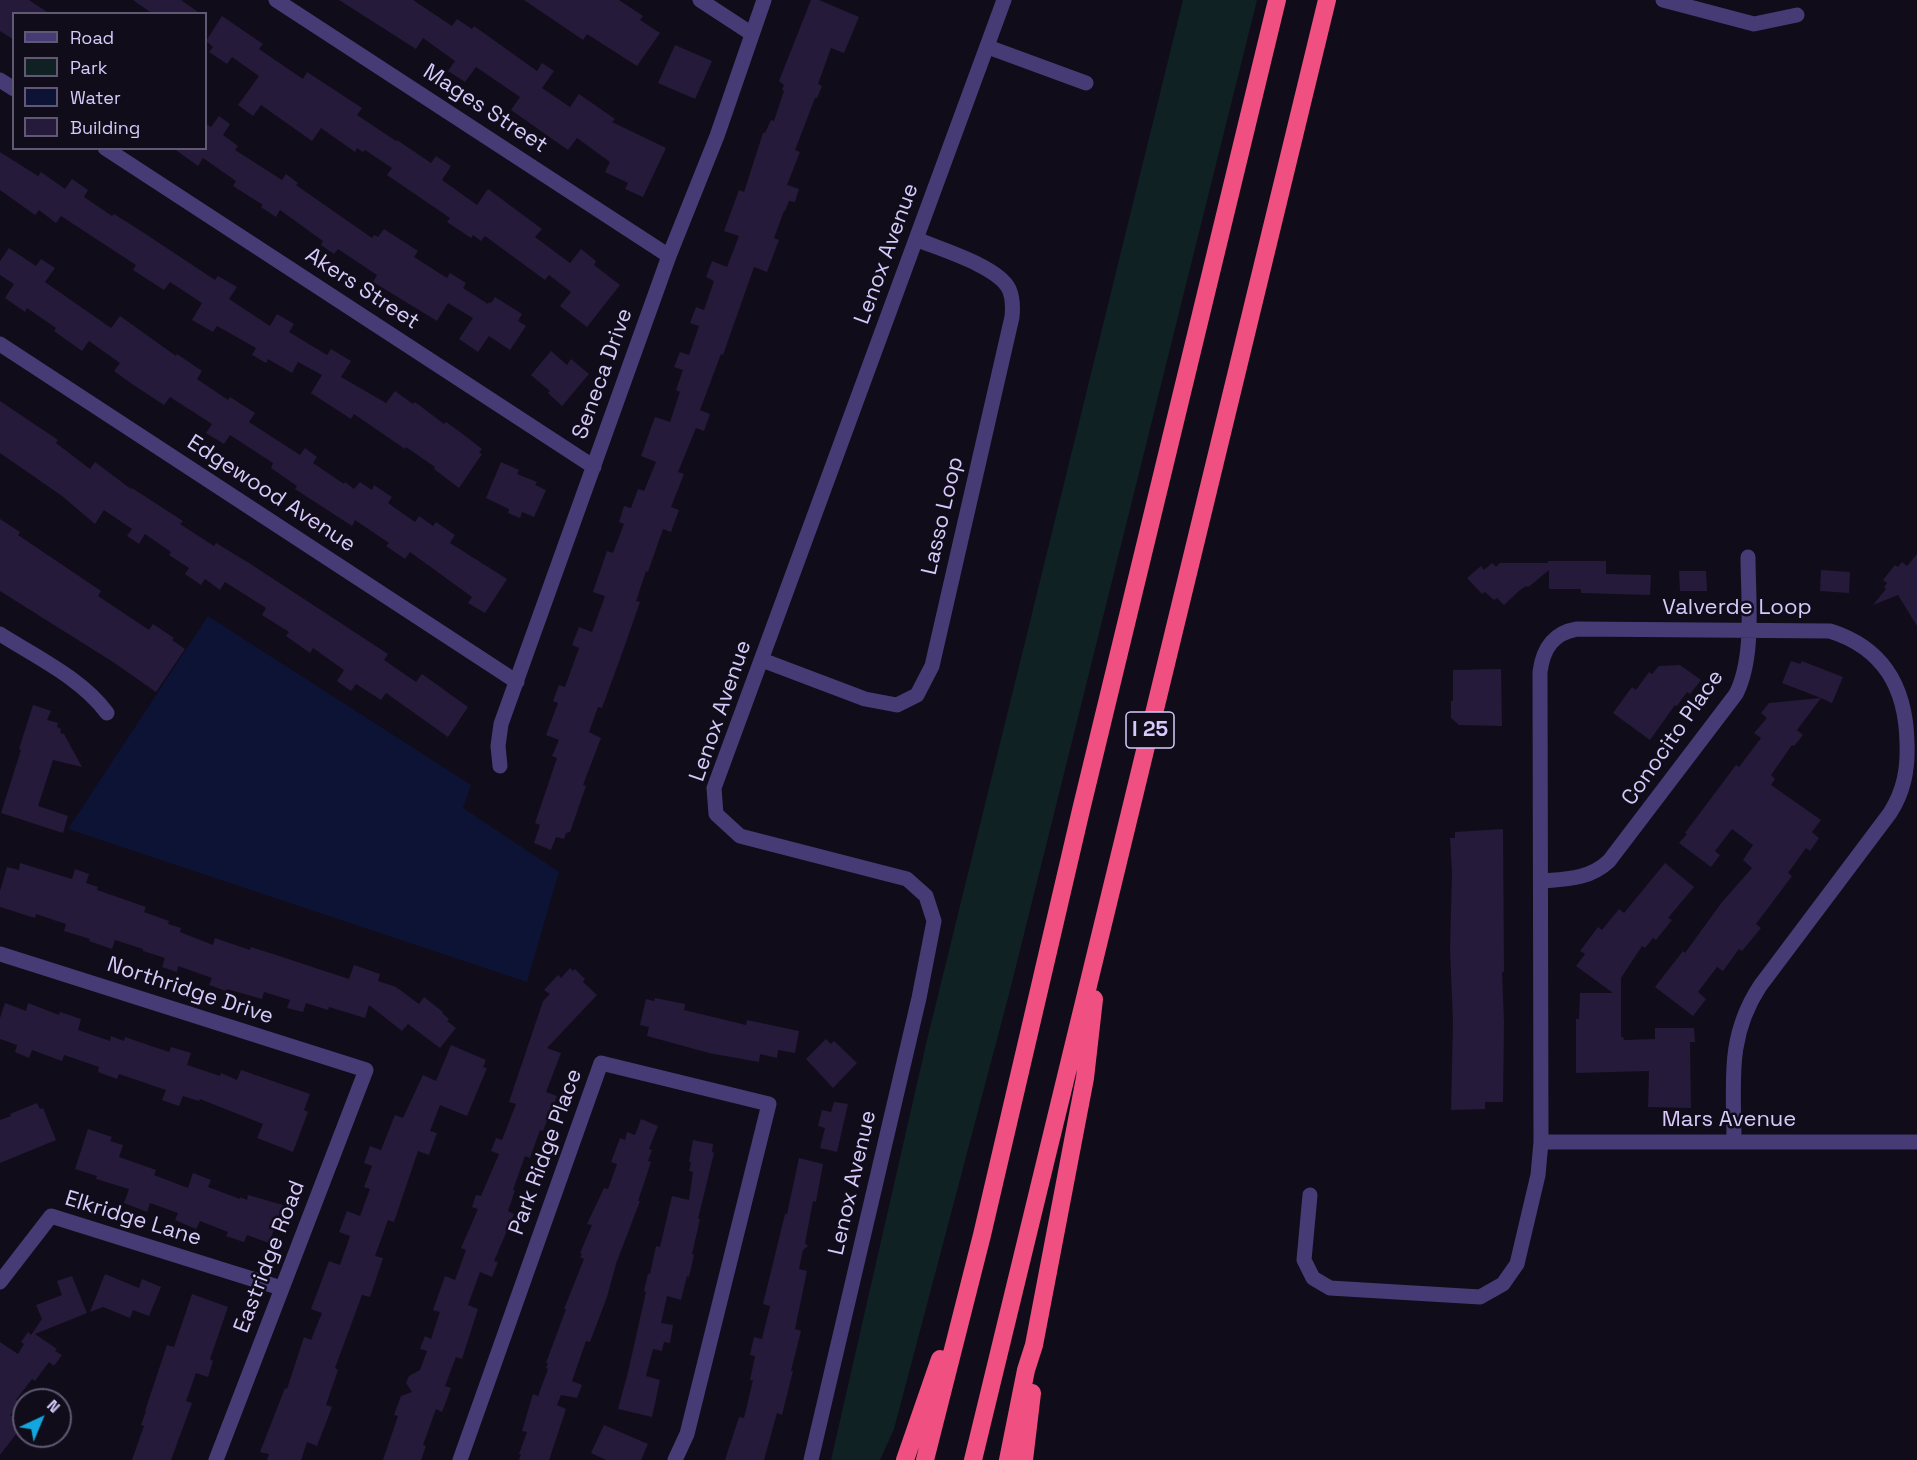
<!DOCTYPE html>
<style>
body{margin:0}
#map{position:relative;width:1917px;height:1460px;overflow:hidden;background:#110c1a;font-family:"Space Grotesk",sans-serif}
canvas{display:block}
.legend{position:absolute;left:12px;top:12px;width:195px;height:138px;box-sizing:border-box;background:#110c1a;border:2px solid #605874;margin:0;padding:8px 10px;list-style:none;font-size:18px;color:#d7cafb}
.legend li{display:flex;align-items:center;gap:12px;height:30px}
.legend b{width:30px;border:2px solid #605874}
.north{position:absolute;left:12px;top:1388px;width:60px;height:60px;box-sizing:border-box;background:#110c1a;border:2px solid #605874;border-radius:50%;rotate:44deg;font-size:16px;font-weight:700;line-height:24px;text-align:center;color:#d7cafb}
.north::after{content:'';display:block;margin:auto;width:21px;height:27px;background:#12a7de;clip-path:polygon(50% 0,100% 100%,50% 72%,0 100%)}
</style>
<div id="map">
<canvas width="1917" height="1460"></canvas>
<ul class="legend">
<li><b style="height:8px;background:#473b75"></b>Road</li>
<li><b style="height:16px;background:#102123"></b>Park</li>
<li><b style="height:16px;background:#0c1334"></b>Water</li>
<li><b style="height:16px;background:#251a39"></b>Building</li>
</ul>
<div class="north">N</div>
</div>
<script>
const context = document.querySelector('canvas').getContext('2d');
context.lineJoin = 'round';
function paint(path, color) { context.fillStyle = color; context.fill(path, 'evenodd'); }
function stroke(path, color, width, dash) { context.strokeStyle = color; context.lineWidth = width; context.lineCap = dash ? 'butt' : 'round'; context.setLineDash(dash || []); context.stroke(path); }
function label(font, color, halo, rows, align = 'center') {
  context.font = font + ' "Space Grotesk",sans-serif'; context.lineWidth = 5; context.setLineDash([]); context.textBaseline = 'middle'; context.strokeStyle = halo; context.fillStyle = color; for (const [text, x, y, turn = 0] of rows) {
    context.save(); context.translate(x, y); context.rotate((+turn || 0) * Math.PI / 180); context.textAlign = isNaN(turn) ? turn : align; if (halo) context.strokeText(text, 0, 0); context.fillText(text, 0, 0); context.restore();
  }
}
paint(new Path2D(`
 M1183,0H1257L1009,994L894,1429L880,1460H831L927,1040Z`), '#102123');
paint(new Path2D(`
 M208,616L471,785L463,808L559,872L527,982L68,829Z`), '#0c1334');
paint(new Path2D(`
 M0,0H29L50,14H14V40L0,31Z
 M133,0H181L201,14H153Z
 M339,0H413L452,26L457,19L472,29L474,26L537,71L542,63L554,71L542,88L570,107L579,94L615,119L612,122L666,148L643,197L625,189L628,183L605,172L610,162L577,138L568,150L511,110L520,97L476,67L465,82L448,71L455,61L423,38L416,49Z
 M524,0H619L643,16L640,20L660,33L637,66L587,34L583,40Z
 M811,0H819L859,17L844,53L831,48L818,84L822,86L817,98H815L795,150L800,152L787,185L799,189L795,202L789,201L785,211H784L774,238L779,240L767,272L754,267L723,355L721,354L700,410L710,414L704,431L696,428L678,472L684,474L671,507L679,510L671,532L663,529L648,572L646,571L636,601L640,602L625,645L602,708L598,707L589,732L601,738L583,785L586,786L570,832L566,833L564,839L556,837L551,850L534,843L540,825L535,823L557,758L552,756L559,740L546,735L558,703L553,701L559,685L565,687L579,648L572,645L579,627L592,632L605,596L593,592L607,551L613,553L624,524L619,522L624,506L631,508L638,489L644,491L656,462L641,456L655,417L670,422L680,392L676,390L683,370L674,367L680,352L689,355L699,326L690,323L696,307L704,310L714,281L706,277L712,261L727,267L739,236L724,231L739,190L744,192L763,133H765L771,120L774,121L784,91L782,90L784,85L779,81Z
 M222,16L263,44L259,49L303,79L307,72L362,108L357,115L396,141L397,140L431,163L436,156L451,166L442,180L477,205L488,189L542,229L535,237L570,263L581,249L596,261L594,265L620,285L587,327L560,306L571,292L549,275L545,280L485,236L481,241L473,235L471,238L447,222L450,218L387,175L392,168L365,150L363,152L357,148L355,152L321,128L312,141L261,105L253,116L238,105L259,76L232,57L227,64L209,52L213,47L206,41Z
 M675,45L712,61L695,99L658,83Z
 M219,116L230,124L223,135L238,146L235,150L282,180L286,174L298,183L296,185L372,238L374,235L378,237L384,229L418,251L414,257L447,278L450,273L466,283L463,288L488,304L489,302L491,303L495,297L522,314L518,321L526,326L510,350L489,336L478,352L459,339L473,318L448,303L437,321L373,282L377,275L338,249L334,254L321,245L323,241L280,210L276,217L261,207L263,205L233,186L236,181L203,158L198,166L173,148H206V124L211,127Z
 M0,152L38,176L41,172L65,189L72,179L88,190L84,197L112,216L114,214L141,231L215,280L218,276L237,287L229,299L270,326L277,314L294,324L289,332L327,355L331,349L351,361L341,377L386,403L395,391L413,404L415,402L444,424L446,422L460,432L482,449L479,453L482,454L459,488L434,469L435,467L406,447L405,449L354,414L351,419L311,393L322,375L298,362L292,373L268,359L266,363L252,355L256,348L217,326L213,332L192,320L202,303L170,282L164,290L133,270L136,265L61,216L56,223L39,210L35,215L0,190Z
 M9,248L36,266L41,259L55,268L45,282L111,328L120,316L176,356L177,354L202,371L197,379L228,400L230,397L255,413L249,422L300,455L305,448L317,457L313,463L344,484L345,482L354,489L360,482L372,490L374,485L392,497L388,503L415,522L419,516L433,526L436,522L455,535L450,543L507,579L485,613L468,603L472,597L410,552L405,559L386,546L389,543L355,520L352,526L295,489L297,486L271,468L273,463L230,435L224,444L206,433L212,424L170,397L164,405L132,384L114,371L120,363L89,341L82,351L54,331L56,328L27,308L25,312L5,298L14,284L0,275V261Z
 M551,351L567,365L571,359L589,374L562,406L548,393L550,391L531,375Z
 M0,401L58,440L56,443L90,469L95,462L131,489L132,488L183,521L180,524L214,546L216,543L249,563L388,654L384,660L416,682L422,674L468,707L448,737L386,693L381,700L356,684L351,691L337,681L344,670L313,648L310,653L286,636L289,632L262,615L266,608L225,582L220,590L205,579L201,585L185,574L189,568L169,555L171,552L145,534L139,544L127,536L132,529L104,510L95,524L62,496L0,453Z
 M501,462L519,470L517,474L537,482L535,485L546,490L534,517L522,512L520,518L508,513L509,509L486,498Z
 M0,519L20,532L18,535L101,591L98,596L149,630L153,624L174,638L172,640L185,649L156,692L113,662L0,591Z
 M1917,554V626L1898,595L1873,605L1886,589L1884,587L1887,583L1883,580L1895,565L1898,567L1902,562L1907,566Z
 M1548,561H1606V574L1651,575L1650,595L1581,593V589H1549V570L1531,585L1528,587L1526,586L1519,591L1504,605L1497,598L1494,600L1485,592L1482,594L1467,578L1481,566L1484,570L1492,563L1496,567L1500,563H1548Z
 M1821,570L1850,572L1849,593L1820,591Z
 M1679,571H1706L1707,591H1680Z
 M1791,661L1800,664L1802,661L1843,677L1832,703L1821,698L1797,730L1803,735L1794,746L1792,745L1771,775L1775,779L1771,785L1821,820L1812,832L1819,838L1810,851L1806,848L1788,873L1792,876L1756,924L1761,928L1742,951L1739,949L1723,971L1717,967L1698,992L1706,999L1693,1016L1655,987L1683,951L1685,953L1722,902L1752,868L1743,860L1753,845L1732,829L1715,851L1720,855L1711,867L1679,843L1687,834L1685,833L1736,765L1739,767L1761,738L1754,733L1767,718L1761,713L1769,703L1821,698L1782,683Z
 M1680,665L1701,680L1690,694L1687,692L1677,706L1675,705L1650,740L1613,713L1632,687L1636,690L1649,672L1652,674L1659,666Z
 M1501,669L1502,726L1459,725L1451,718V701H1453V670Z
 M33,705L51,711L47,720L58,723L57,727L61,729L60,733L64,734L82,767L53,760L38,806L68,816L63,833L1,813L21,750L19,749Z
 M1503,829L1504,972H1502L1504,1022L1503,1102H1485V1109L1451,1110L1453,1022L1450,949L1452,873L1450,838H1455V832Z
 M20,863L72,879L75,869L89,874L86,883L98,887L97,890L146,907L144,912L169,921L168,924L181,928L180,932L213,945L215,938L250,950L251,947L276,955L349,979L354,965L380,974L378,981L396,987L419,1004L424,997L443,1012L442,1013L449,1019L447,1021L456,1028L440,1048L408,1024L402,1031L369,1005L365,1018L329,1007L328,1010L306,1003L303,1012L287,1008L290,1000L264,992L262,999L227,989L226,991L209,985L212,978L178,966L177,972L162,967L165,958L143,951V949L115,940L112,949L89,941L90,939L64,931L66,924L36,914L35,918L0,907V891L7,867L19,870Z
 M1665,863L1694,887L1668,918L1672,920L1656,940L1653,938L1645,948L1642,946L1621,978V1037H1623L1624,1040L1655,1039V1028H1694L1695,1042H1690L1691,1108L1648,1107L1649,1071L1576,1073V1019H1579L1580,993H1613L1576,966L1585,954L1580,951L1598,927L1602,930L1619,909L1624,913Z
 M570,968L573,971L575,969L585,979L583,982L597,995L547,1048L561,1053L546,1092L557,1096L543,1131L540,1130L530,1158L525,1156L513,1190H515L508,1211L514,1214L494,1261L498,1262L492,1277L480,1272L468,1305L478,1309L462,1359L456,1357L445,1386L451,1388L442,1412L436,1409L423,1445L426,1446L421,1460H383L398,1416L394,1415L401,1396L412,1392L406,1383L409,1376L420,1370L427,1351L420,1349L425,1336L431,1339L440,1312L433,1310L445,1276L455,1280L466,1250L461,1248L478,1209L472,1207L476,1195L481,1196L499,1154L491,1151L496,1138L502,1140L516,1104L509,1102L543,1001L550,994L544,990L558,975L561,978Z
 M655,998L685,1004L684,1010L746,1025L747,1020L799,1031L795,1053L778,1050L777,1058L760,1054L759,1062L709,1053L647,1036L649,1027L640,1025L646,999L654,1001Z
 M5,1003L26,1011L28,1003L59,1015L60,1012L81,1019L78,1030L110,1041L111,1036L124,1041L125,1037L169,1052L171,1047L191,1053L187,1065L220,1076L221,1073L237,1080L241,1070L310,1094L304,1110L308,1112L293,1152L257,1138L263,1124L200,1099L199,1101L183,1096L179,1106L162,1100L166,1090L119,1074L117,1079L98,1072L99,1067L64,1055L62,1061L32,1050L29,1058L15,1052L17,1045L0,1039V1018Z
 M826,1039L831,1044L834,1041L857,1063L833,1088L806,1059Z
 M451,1045L486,1060L483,1067L487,1068L467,1116L440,1105L430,1131L437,1133L429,1155L418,1151L394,1222L388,1220L375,1256L383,1258L370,1297L362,1295L335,1368L338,1370L326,1405L332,1407L317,1446L307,1442L301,1460H267L269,1454L260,1452L285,1388L287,1389L304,1337L311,1340L322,1313L311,1309L329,1261L340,1265L350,1236L339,1232L347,1211L360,1216L370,1189L364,1187L372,1166L364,1163L370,1146L381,1150L395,1115L403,1118L423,1075L436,1081Z
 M834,1102L848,1104L837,1152L820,1148L825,1128L818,1126L822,1110L831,1112Z
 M37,1103L40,1109L43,1108L56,1140L0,1163V1120L11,1116L10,1114Z
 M641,1119L658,1126L649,1149L652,1150L648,1161L651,1162L638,1201H640L616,1264L607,1297L590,1342L586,1341L572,1381L582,1385L577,1398L561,1395L557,1405L566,1409L549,1460H519L521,1454H519L527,1432L522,1431L533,1394L538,1396L548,1369L546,1368L548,1363H546L566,1309H564L584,1259L580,1257L582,1254L580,1253L592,1225L587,1224L604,1188L608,1189L617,1164L611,1162L620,1138L625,1140L627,1132L635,1135Z
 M88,1129L112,1137L110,1141L123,1145L119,1157L156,1170L154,1175L188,1188L193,1173L211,1180L208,1187L240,1199V1197L247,1200L248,1195L283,1205L269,1243L247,1235L244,1242L226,1236L228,1232L200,1221L196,1229L175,1220L178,1213L150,1203L147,1212L124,1203L129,1189L96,1179L97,1176L75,1169Z
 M693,1140L713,1144L712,1152L714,1153L698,1219H700L692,1254L694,1255L689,1277L687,1276L681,1300L667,1296L661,1323L673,1325L670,1343L664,1342L662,1351L653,1349L646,1376L660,1380L652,1417L618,1409L628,1372L646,1292L644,1291L648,1274H650L656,1246L660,1247L672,1196L689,1200L693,1172L689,1171L691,1162H689Z
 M799,1158L823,1164L816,1202L813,1201L805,1243L808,1246L803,1250L799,1269L807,1271L795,1329L801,1331L791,1371H793L782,1415L777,1413L764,1460H725L739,1417L744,1418L753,1380H750L755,1356L750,1355L754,1337L762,1339L770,1306L763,1304L785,1214H787Z
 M105,1274L139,1288L142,1279L161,1287L149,1316L133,1310L130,1318L103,1307L90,1312Z
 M72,1276L87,1313L35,1334L57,1349L55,1351L62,1355L54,1366L49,1362L35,1381L32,1379L16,1400L20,1403L10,1415L23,1425L0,1455V1342L18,1354L24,1344L21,1342L28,1332L31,1335L42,1319L36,1305L62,1295L57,1281Z
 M192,1294L228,1307L210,1359L213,1361L208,1377L196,1373L186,1401L192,1403L171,1460H132L144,1426L141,1425L146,1411H145L167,1345L174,1347Z
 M604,1425L648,1444L641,1460H606L591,1453Z`), '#251a39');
stroke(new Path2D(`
 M276,0L669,256
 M700,0L752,34
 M1663,0L1754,24L1797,15
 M988,47L1086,83
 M0,80L14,89
 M105,148L594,467
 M0,344L517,682
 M0,634C36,657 81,678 107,713
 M762,660L865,699L897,705L917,695L932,666L1012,317C1013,307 1013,298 1009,289C998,266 939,249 916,239
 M500,766L498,746L501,724L669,256L717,136L764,0
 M1542,881C1567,879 1590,879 1609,861L1736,694C1755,657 1748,598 1748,557
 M0,954L366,1070L216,1460
 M1541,1142H1917
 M1310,1195L1304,1260L1313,1278L1330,1288L1480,1297L1503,1284L1517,1264L1538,1175L1541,1142L1540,672C1543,649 1553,633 1577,629L1830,631C1884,648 1906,688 1907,743C1908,769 1904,791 1890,813L1760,986C1726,1038 1734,1083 1734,1142
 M0,1282L51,1216L281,1288
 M460,1460L601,1063L769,1104L687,1434L675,1460
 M811,1460L919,998L934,921L926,896L907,879L740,836L716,814L714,788L1004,0`), '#473b75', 15);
stroke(new Path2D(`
 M905,1460L940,1359
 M925,1460L982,1235L1081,810L1277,0
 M973,1460L1327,0
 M1008,1460L1026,1370L1034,1345L1085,1078L1094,999
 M1024,1460L1032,1393`), '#f04f81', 18);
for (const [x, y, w] of [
 [1150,730,48]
]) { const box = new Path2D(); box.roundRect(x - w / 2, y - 18, w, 36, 4.5); context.fillStyle = '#110c1a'; context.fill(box); stroke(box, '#d7cafb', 1.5); }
label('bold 21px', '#d7cafb', null, [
 ["I 25",1150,730]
]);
label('22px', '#d7cafb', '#110c1a', [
 ["Mages Street",485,109,33],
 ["Lenox Avenue",887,254,-70],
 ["Akers Street",362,289,33],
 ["Seneca Drive",603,374,-70],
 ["Edgewood Avenue",271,494,33],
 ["Lasso Loop",943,516,-77],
 ["Valverde Loop",1737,608],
 ["Lenox Avenue",721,711,-71],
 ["Conocito Place",1673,738,-55],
 ["Northridge Drive",190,991,18],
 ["Mars Avenue",1729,1120],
 ["Park Ridge Place",546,1152,-70],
 ["Lenox Avenue",853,1183,-77],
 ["Elkridge Lane",133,1219,17],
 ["Eastridge Road",270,1257,-69]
]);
</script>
